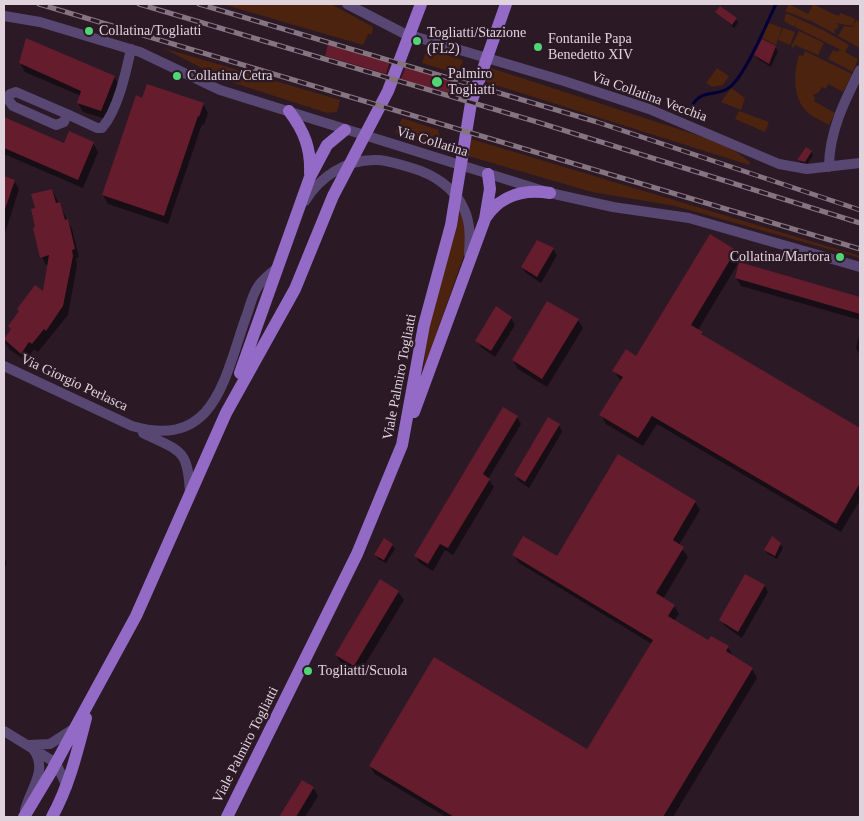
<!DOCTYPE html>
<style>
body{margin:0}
#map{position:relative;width:864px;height:821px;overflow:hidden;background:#2b1926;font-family:Georgia,serif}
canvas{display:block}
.frame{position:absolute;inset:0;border:5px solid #e0d3dc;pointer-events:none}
</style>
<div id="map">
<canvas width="864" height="821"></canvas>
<div class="frame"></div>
</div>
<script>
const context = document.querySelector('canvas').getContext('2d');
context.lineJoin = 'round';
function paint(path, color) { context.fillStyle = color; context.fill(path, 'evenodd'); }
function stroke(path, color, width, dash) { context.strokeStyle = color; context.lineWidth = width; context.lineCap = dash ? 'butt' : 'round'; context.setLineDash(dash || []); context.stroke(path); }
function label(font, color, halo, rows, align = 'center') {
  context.font = font + ' Georgia,serif'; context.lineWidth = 4.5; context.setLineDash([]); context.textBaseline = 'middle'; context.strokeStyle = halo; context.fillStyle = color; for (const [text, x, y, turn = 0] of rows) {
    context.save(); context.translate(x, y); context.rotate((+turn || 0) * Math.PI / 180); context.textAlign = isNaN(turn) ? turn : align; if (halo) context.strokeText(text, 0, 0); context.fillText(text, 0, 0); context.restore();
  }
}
paint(new Path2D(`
 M222,4H331L373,27L372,34H368L363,45Z
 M789,4L808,14L813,4L838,16L841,13L855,19L853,26L835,23L839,25L837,29H834L835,34L813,22L785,11Z
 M786,13L823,30L849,45L845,52L858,59L853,72L828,59L833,50L838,52L839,50L843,51L795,27L796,22L794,27L784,21Z
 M856,20L860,22V48L838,36L844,26L853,27Z
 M769,23L782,28L776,45L762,38Z
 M783,28L795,32L790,45L778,40Z
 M799,31L824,43L818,55L795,45L793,48L791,47Z
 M163,48L340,100L337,112L327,113L225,80Z
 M427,49L463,60L458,74L422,63Z
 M805,51L852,74L843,92L828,84L826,89L822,87L819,92L813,95L815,98L814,101L835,113L829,125C822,121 812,117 806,111C792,96 794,71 799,55L803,56Z
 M491,68L706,138L735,151L750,162L749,165L486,82Z
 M717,68L729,76L723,85L712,87L706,83Z
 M731,88L745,98L741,110L721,102Z
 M739,111L769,122L765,132L735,119Z
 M402,118L439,130L438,133L440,134L436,146L395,133Z
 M471,139L860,256V258L675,206L592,192L468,156Z
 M461,209L467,241L464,255L423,372L429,325Z`), '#4c230e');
paint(new Path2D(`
 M717,12L736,19L738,23L734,28Z
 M775,47L778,51L771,67L758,59L755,55Z
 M326,56L390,63V64L386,75Z
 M20,63L114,77L119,85L106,119L83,112L78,103L81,96L25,72Z
 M403,78L455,82L456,84L453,95Z
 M143,99L203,104L208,113L204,125L202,124L168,224L108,204L103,195Z
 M4,118L65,144L93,143L98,152L83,188L4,154Z
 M811,151L813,155L807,165L801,164L799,160Z
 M4,178L14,181L19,189L4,236Z
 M52,190L72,229L79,257L76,258L77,265L68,315L38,352L34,349L26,361L9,349L4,341L12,330L9,326L44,293L49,265H46L42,257L36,209Z
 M537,241L553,249L557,255L541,283L526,273L522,267Z
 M735,251L740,260L698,330L704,337L860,430V500L841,532L657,424L643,446L606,424L601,415L621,381L614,371L636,357Z
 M740,263L860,298V320L741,286L736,278Z
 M511,318L515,325L495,357L481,347L477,341Z
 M578,320L583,328L547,387L518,369L513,360Z
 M860,331V356L856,348Z
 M517,417L521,424L488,479L494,487L453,555L445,550L433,571L420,563L415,556Z
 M559,425L562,432L529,488L519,481L515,475Z
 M695,502L700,510L679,545L688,557L663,599L674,606L679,614L674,621L709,642L728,647L733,656L752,669L757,678L673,817H446L375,774L370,766L588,751L652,644L519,563L514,555L557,558Z
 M780,544L783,548L777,559L768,554L765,550Z
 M392,545L395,549L386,563L378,559L375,555Z
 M4,558L7,563L4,569Z
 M746,576L765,586L768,592L742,638L725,626L721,619Z
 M398,592L404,600L359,674L341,663L336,655Z
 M302,782L313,788L318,796L305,817H281Z`), '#0007');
stroke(new Path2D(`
 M693,104C702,90 715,96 727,89C744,80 767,22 776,4`), '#030038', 3);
paint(new Path2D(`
 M720,6L737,18L732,25L715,12Z
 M26,38L115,76L101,111L77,103L81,91L19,63Z
 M762,39L776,46L769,64L754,55Z
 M328,44L390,62L386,74L325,56Z
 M406,66L456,81L452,94L401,79Z
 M147,84L204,103L199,117L198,116L164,216L102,195L136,95L142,98Z
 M4,117L64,143L69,131L94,142L78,180L4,148Z
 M806,147L812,151L805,162L797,160Z
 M4,176L15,180L5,209H4Z
 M52,189L56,203L60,202L65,220L68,219L75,249L72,250L73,256L63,306L46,331L44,329L32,344L29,342L21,354L4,339L11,329L8,326L19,311L17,309L35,285L43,291L49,255L40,258L33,228L35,227L31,209L35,208L31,194Z
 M710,234L736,250L691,325L703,332L701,334L860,428V483L836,524L652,416L638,438L599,415L623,377L612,371L626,349L636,356Z
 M537,240L554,248L537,277L521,267Z
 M739,262L860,297V314L735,278Z
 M547,301L579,319L542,379L512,360Z
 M496,306L512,317L491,351L475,341Z
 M503,407L518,416L483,474L490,479L448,548L440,544L428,564L414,556Z
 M548,417L560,424L525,482L514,475Z
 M618,454L696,501L673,540L684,547L656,593L675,605L668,616L708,640L711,636L729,646L726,651L753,668L663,817H454L369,766L434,657L587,749L653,640L512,555L523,536L557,556Z
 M772,536L781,543L775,556L764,550Z
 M384,538L393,544L384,560L374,555Z
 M745,574L765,585L738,632L719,620Z
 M380,579L399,591L354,666L335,655Z
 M302,780L314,787L296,817H279Z`), '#651c2c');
stroke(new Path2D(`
 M347,4L403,33L564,81L649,109L779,164L807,169L860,163
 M4,16L40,22L140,52L220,90L550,193L613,207L689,218L860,267
 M16,92L67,114L64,122L56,125L13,106L7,98L10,94Z
 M67,114L97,128H102C118,110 126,72 131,49
 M829,167C829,132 845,100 860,70
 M305,201C320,177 345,160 374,160C386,159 400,165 412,168C433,174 455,188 464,209C471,224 470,239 469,254
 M4,366L132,426C215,450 224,379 246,317C250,307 252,294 259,285C264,278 271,273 278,267
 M143,433C181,452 188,448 190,494
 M4,731L56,763L67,787
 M29,745L50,744L75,728
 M25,810C30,789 49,770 33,749`), '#594773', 10);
stroke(new Path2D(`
 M289,111C304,131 311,148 310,173
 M486,217C501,195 525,189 550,193
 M240,373L310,177L327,145L345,130
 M414,412L485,219L490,189L488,174
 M24,817L51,772L136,616L226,413L295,289L333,196L388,91L421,4
 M52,817C69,786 77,753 86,718
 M227,817L357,554L402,445L424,325L451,225L471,103L506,4`), '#936ac6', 12);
const rail = new Path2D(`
 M39,4L860,249
 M139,4L534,121L860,223
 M199,4L597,122L860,210`);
stroke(rail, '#857580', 5);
stroke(rail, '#2b1926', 3, [9]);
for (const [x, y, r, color] of [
 [89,31,5,"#50d674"],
 [417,41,5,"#50d674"],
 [538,47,5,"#50d674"],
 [177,76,5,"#50d674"],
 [437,82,6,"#50d674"],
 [840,257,5,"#50d674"],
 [308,671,5,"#50d674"]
]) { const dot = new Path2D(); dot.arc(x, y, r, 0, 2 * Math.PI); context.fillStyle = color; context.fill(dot); stroke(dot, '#2b1926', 2); }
label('14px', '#e0d3dc', '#2b1926', [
 ["Collatina/Togliatti",99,31],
 ["Togliatti/Stazione",427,33],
 ["(FL2)",427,49],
 ["Fontanile Papa",548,39],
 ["Benedetto XIV",548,55],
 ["Palmiro",448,74],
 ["Togliatti",448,90],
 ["Collatina/Cetra",187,76],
 ["Collatina/Martora",830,257,"right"],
 ["Togliatti/Scuola",318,671]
], 'left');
label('14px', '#e0d3dc', '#2b1926', [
 ["Via Collatina Vecchia",649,97,20],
 ["Via Collatina",432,142,17],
 ["Viale Palmiro Togliatti",400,377,-79],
 ["Via Giorgio Perlasca",74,383,25],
 ["Viale Palmiro Togliatti",246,745,-63]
]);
</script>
